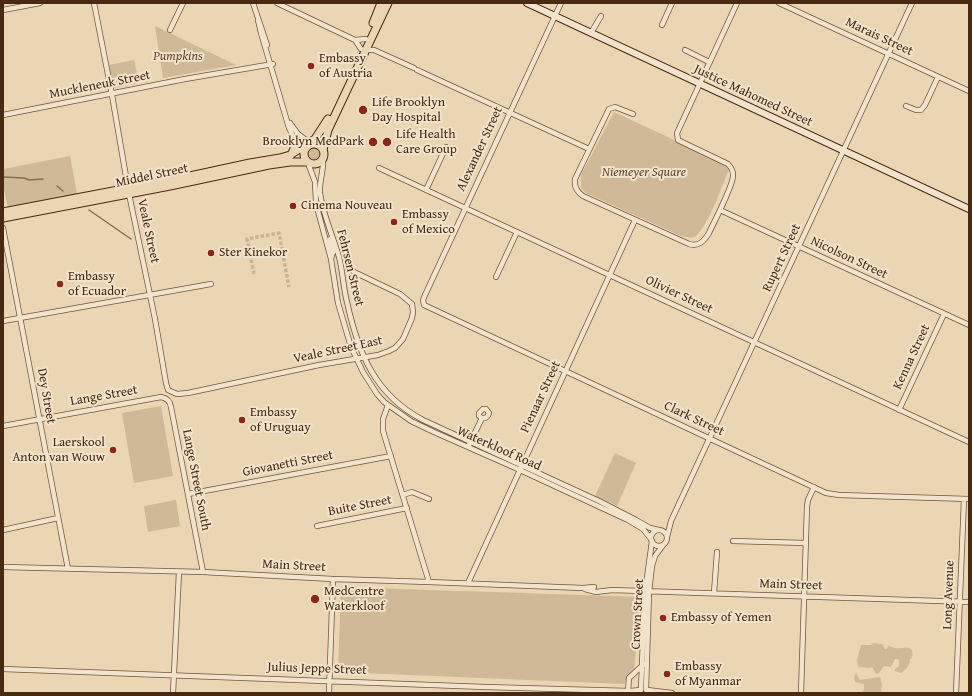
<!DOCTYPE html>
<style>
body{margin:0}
#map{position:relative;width:972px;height:696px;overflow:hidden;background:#ead6b2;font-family:"Gentium Book Plus",serif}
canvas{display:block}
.frame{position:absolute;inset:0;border:4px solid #4a2912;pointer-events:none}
</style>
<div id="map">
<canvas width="972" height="696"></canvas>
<div class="frame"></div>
</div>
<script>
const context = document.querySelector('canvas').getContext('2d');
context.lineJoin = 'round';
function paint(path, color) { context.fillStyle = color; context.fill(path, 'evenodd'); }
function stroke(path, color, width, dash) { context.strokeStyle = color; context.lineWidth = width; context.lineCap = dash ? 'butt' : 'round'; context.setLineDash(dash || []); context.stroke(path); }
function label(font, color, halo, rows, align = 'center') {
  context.font = font + ' "Gentium Book Plus",serif'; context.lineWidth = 4; context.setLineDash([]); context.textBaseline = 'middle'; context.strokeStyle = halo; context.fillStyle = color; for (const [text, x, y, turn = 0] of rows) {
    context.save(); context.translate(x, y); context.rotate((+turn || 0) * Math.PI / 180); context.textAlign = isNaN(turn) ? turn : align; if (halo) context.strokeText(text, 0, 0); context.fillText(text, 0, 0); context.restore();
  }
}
paint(new Path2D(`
 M155,26L236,65L163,78Z
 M134,60L139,83L114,88L109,65Z
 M614,112L730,166C724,182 708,226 696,236C691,239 686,237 681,236L586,193L581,188V175Z
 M307 154a8 8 0 1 1 16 0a8 8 0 1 1-16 0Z
 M70,156L77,194L8,208L3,185V169Z
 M161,406L173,476L134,483L122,413Z
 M615,453L636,463L617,506L595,496Z
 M176,500L180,526L148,532L144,506Z
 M341,587L641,597L634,670L624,684L338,672Z
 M873,643L882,644L885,649H887L888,646C890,646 892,647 894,648C903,650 915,642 912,658L910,659C910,665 906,670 901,673L895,671V669L899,666V660L897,659H895L891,667L884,666L879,673L876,674L872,667L870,668L858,667L857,660L861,645H871Z
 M856,673L860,680L880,677L882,685L881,693H861L864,690V684L855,682L854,678Z`), '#cfb997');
stroke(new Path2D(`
 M3,177L24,178L29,180L43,179
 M57,186L63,191
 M89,210L131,239`), '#8a6d52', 1.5);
stroke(new Path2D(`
 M254,274L247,239L279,233L289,287`), '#cab392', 3.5, [3.5, 2]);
const minor = new Path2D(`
 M94,3L112,95L129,194L155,319L166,383L168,390L177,394L188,393L319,365L378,355L389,351L395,348L403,339L412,318L413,312L412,304L400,294L354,272
 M253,3L267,45
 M277,3L355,40L361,49
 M561,3L425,295L423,300L424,305L826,493L839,495L969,499
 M779,3L969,91
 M3,10L40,3
 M258,20L261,33L289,128L296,142L304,154
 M662,25L672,3
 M170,30L183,3
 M591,33L601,16
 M355,40L366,39
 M365,50H374L414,68
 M685,50L709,62
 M417,70L589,149
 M906,106L916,110H921L925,105L938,77
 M633,114L615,107L609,109L575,179C574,186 577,192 583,196L689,244C699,247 704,241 709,233C714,222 734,184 733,175C733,170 731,167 728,164L682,142L678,140L677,133L737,3
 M3,115L185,79L273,64
 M290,123L298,134L310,143
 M323,159C324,170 319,181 320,193C323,215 333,236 339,257C343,272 343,287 347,302C358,353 375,395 423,420L599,501L636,520L650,528L659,530
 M308,163L315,182L316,202L319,215L331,259L338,303L351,347L363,372L377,394L384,402L411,421L434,432L520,470L628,520L643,529L651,539
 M379,168L969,442
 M426,190L446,147
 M720,210L969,325
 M3,228L68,569
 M330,239L333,252L331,259
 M496,277L517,232
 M3,321L211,284
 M388,405L383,419V431L429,582
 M899,410L944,314
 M3,426L161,397C167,398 170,401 171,407L203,572
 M469,445L482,418C485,419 488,417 489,413L486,409H483L479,413V416L482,418
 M188,494L391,456
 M403,495L412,492L429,499
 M317,526L407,508
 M3,530L58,518
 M651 538a8 8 0 1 1 16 0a8 8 0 1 1-16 0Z
 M667,537L671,521L912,3
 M733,541L805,543
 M3,567L203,572L333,579L429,582L583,588L594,587
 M468,583L635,220
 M585,589L596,592L612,590L969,602
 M714,593L717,552
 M3,669L485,687L630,691L641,690
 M641,689L645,592L652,541
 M646,690L649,592L652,566L655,556L664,544
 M647,690L672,693
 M628,691L629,678L644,664
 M173,693L179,572
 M329,693L333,579
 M801,693L807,506L808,500L814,487
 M956,693L964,499`);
const secondary = new Path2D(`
 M527,3L969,209`);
const primary = new Path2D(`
 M373,23L381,3
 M313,142L328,119
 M304 154a10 10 0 1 1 20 0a10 10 0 1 1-20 0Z
 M323,150L328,130L388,3
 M291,155L294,149V138
 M3,212L176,179L250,163L280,158L290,155L315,139
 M3,218L170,186L269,165L290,162H307`);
stroke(minor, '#72543a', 6);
stroke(secondary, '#4a2912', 8);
stroke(primary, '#4a2912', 9);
stroke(minor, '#f1e4cd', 4.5);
stroke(secondary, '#f1e4cd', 6);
stroke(primary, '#ead6b2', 7);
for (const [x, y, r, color] of [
 [311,66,4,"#8f2418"],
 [363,110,5,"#8f2418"],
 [373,142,5,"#8f2418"],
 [387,142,5,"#8f2418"],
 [293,206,4,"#8f2418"],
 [394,222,4,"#8f2418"],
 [211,253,4,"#8f2418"],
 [60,284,4,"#8f2418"],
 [242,420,4,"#8f2418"],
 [113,450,4,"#8f2418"],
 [315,599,5,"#8f2418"],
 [663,618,4,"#8f2418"],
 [667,674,4,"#8f2418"]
]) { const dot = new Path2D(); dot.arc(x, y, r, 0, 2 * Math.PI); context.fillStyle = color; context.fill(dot); stroke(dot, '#f1e4cd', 1.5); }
label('13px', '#4a2912', '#f1e4cd', [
 ["Marais Street",879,37,25],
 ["Muckleneuk Street",100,85,-11],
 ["Justice Mahomed Street",753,96,25],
 ["Alexander Street",480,149,-65],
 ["Middel Street",152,176,-12],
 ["Veale Street",148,231,78],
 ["Rupert Street",782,258,-65],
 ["Nicolson Street",849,258,25],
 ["Fehrsen Street",350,268,76],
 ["Olivier Street",679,295,25],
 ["Veale Street East",338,350,-12],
 ["Kenna Street",912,357,-65],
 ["Dey Street",46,396,80],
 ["Lange Street",104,396,-10],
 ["Pienaar Street",541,397,-65],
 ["Clark Street",694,419,25],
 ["Waterkloof Road",499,449,24],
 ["Giovanetti Street",288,464,-11],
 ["Lange Street South",196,480,79],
 ["Buite Street",360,506,-11],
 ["Main Street",294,566,3],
 ["Main Street",791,585,2],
 ["Long Avenue",949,595,-88],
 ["Crown Street",638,614,-87],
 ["Julius Jeppe Street",317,669,2]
]);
label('italic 13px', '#65462d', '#f1e4cd', [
 ["Pumpkins",178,57],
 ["Niemeyer Square",644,173]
]);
label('13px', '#4a2912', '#f1e4cd', [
 ["Embassy",319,59],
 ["of Austria",319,74],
 ["Life Brooklyn",372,103],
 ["Day Hospital",372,118],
 ["Life Health",396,135],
 ["Care Group",396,150],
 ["Brooklyn MedPark",364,142,"right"],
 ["Cinema Nouveau",301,206],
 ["Embassy",402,215],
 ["of Mexico",402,230],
 ["Ster Kinekor",219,253],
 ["Embassy",68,277],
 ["of Ecuador",68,292],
 ["Embassy",250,413],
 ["of Uruguay",250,428],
 ["Laerskool",105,443,"right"],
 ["Anton van Wouw",105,458,"right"],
 ["MedCentre",324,592],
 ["Waterkloof",324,607],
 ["Embassy of Yemen",671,618],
 ["Embassy",675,667],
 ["of Myanmar",675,682]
], 'left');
</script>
